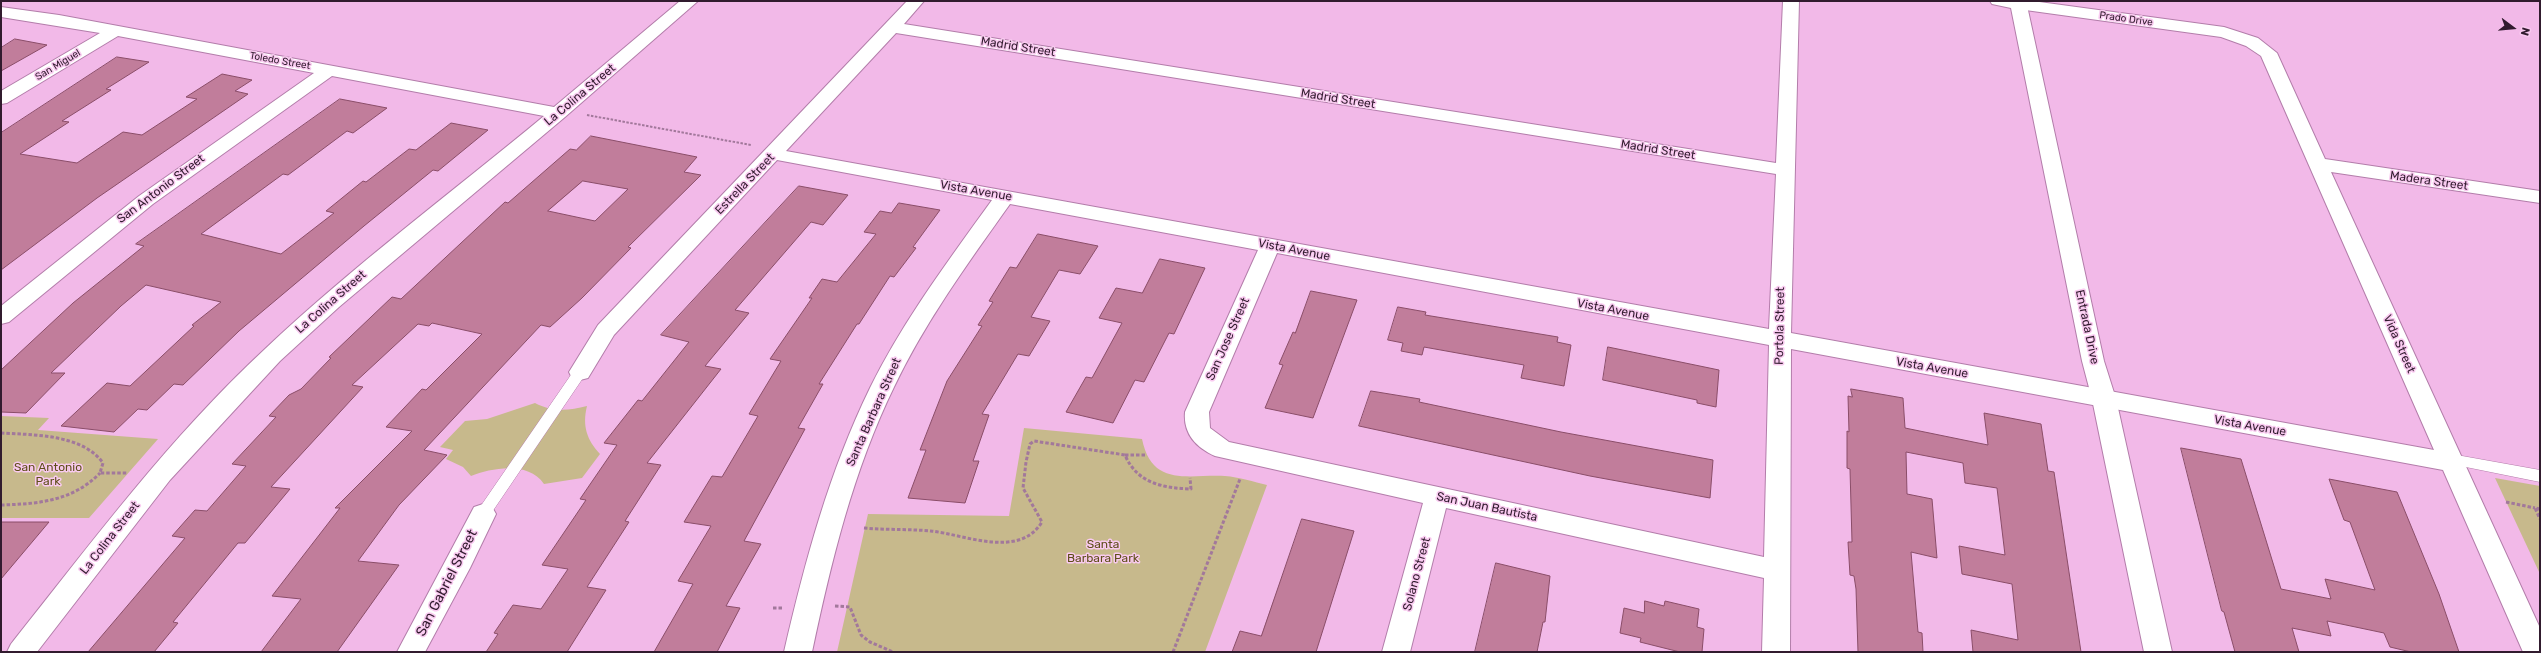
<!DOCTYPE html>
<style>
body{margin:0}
#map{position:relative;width:2541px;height:653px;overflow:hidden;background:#f2b9e8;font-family:Rubik,sans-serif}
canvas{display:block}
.frame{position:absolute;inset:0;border:2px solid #311b2e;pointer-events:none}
.north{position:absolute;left:2493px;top:8px;width:40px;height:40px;-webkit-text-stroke:3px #f9caf0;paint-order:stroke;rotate:106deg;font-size:11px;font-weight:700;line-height:16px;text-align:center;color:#311b2e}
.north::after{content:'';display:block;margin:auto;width:14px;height:18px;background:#311b2e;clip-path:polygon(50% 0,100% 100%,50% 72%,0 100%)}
</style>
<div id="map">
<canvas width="2541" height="653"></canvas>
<div class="frame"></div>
<div class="north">N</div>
</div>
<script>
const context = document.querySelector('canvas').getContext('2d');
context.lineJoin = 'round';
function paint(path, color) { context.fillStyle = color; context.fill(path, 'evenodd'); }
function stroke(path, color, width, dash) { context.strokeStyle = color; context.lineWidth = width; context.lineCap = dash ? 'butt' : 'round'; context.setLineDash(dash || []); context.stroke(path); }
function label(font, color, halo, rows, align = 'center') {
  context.font = font + ' Rubik,sans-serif'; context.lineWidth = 3; context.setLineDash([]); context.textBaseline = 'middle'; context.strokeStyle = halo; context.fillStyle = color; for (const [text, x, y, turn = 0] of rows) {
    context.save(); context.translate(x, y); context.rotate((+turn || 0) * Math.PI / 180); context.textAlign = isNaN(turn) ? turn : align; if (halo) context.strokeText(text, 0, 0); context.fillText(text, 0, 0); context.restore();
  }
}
paint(new Path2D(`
 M535,403C552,412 568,411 587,406C582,426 587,440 600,454L582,478L544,484C528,461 492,468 471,476L463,467L446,459L453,450L440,447L465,421L487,419Z
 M1,416L49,418L38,430L158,439L89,518H1Z
 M1024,428L1142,439C1152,488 1189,474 1225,476C1239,477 1254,482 1267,485L1205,652H837L868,514L1009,516Z
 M2495,478L2540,486V574Z`), '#c7b98c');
const building = new Path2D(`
 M15,39L47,45L1,71V48Z
 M117,57L149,62L106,89L111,90L62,121L69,122L20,154L77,163L123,132L142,135L197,99L186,97L222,74L252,80L235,91L248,94L97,198L1,270V133Z
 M340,99L387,108L353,133L347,131L288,175L283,174L201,234L281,254L334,213L326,211L363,181L366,182L409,149L416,150L451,123L488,130L438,171L433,170L364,226L239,331L183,385L174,384L147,410L138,409L114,432L61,426L107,383L130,386L194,326L192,325L221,302L146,285L121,306L51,373H65L26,413L1,412V370L73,303L144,246L136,244Z
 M591,136L697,157L684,172L701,175L628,247L631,248L582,298L550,327L541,325L424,450L447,455L399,505L358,561L399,565L337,652H261L301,599L272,596L340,508H335L412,431L386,427L422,389L426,390L482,334L432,323L429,326L418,324L352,385L363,387L271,487L290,489L245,543H238L173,622L178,623L154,652H88L185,538L172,536L195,510L207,511L246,466L232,464L276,417L269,416L289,395L301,389L331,358L329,357L392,297L401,299L505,202L508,203L570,149L576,150ZM583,181L628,189L595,221L548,211Z
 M799,186L848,195L823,225L811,222L735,310L749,313L705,366L721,369L647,463L661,465L625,521L629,522L587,587L606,590L567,652H486L498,634L494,633L513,605L541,609L568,569L542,565L586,500L580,499L617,445L604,443L638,400L642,401L689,342L661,335Z
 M899,203L940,210L913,247L916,248L894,277L890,276L859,324H857L819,384H823L798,428L805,429L744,541L761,544L726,606L740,608L717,652H654L693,584L678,581L711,526L684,522L712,476L722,477L758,416L749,414L781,361L770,359L812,298H809L822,279L837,282L876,234L864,232L880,211L891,213Z
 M1038,234L1098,246L1080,274L1059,270L1031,317L1050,321L1029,356L1018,354L982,414L989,415L973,461H979L965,503L908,498L926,450H920L947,381L982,326L978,325L993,302L989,301L1010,267L1016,268Z
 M1160,259L1205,268L1174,334L1169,333L1144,382L1135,380L1113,423L1066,412L1086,377L1092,378L1122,323L1099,318L1116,288L1142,293Z
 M1311,291L1357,300L1313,418L1265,408L1283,365L1279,364L1293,332L1295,333Z
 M1398,307L1426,312L1425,315L1558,337L1557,342L1571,345L1564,386L1521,378L1524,365L1424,347L1422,355L1401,351L1403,343L1388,340Z
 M1608,347L1719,370L1716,407L1697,403V400L1603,380Z
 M1851,389L1903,398L1905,428L1988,445L1984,413L2041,424L2048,471L2054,472L2081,652H1973L1971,630L2018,640L2012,584L1962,574L1959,546L2005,555L1997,488L1965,483L1963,463L1906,452L1907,494L1932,499L1937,558L1911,552L1918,632L1922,633L1923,652H1858L1856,589L1854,576L1850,575L1848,542H1852L1850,469L1847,468V431L1849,432L1848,396L1852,397Z
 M1371,391L1420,399L1419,402L1561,432L1713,460L1710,498L1590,476L1359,426Z
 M2181,448L2241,459L2281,589L2331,599L2325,579L2375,590L2350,522L2344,520L2329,479L2397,492L2439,594L2459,652H2411L2390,647L2384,633L2327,621L2331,636L2292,628L2299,652H2235L2224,612L2222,611Z
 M1302,519L1354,531L1316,652H1232L1240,631L1261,636Z
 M1,522H49L1,579Z
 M1496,563L1550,576L1545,622H1543L1537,652H1475Z
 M1645,601L1664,606L1665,601L1699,609L1697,627L1704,629L1702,652H1680L1640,642L1641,638L1620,633L1624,608L1644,613Z`);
paint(building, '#c17d9b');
stroke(building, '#8a4d68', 1);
const service = new Path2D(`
 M580,367L587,372L585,375L488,518L483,520L478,518L476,514L478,510L575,369Z
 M2451,454L2540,470V482L2446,463L2444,459L2446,455Z`);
const minor = new Path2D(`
 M680,1H698L565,117L339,307L280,361L170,480L37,652H7L11,644C92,542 170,437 265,349C353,266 451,193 544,116L332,76L153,204L9,322L1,324V306L139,196L314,73L118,36L7,103L1,104V91L100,33L1,17V7L59,15L554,107Z
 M907,1H924L904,24L1776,163L1783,1H1799L1791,333L2434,450L2261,56L2246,46L2221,37L2018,9L2010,4L2012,1H2032L2224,27L2258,38L2277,53L2325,159L2540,191V203L2331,172L2540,628V652H2523L2443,470L1791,349L1790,652H1762L1764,578L1446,508L1410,652H1382L1423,503L1215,456C1197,448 1183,434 1185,412L1258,250L1010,204C968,263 925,322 894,387C853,471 831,562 812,652H784C805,561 829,472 870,388C903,321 948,261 992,200L777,160L614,335L588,378L580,380L572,378L569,372L598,325ZM896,33L1776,174L1769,329L786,151ZM1277,253L1769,345L1764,557L1229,442L1210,428L1209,412Z
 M483,504L492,507L496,514L470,568L425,652H397L474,507Z`);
const tertiary = new Path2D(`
 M1990,1H2026L2104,361L2116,399L2172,652H2144L2092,399L2082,361L2011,8L1992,4Z`);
stroke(service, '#b37daa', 1);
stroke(minor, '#b37daa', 2);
stroke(tertiary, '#b37daa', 2);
stroke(new Path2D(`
 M587,115L751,145`), '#a2789b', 2, [2.5, 1.5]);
stroke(new Path2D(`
 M1,433C34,435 82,434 103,463L100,473H128
 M1125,455H1146
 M2506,502L2535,508
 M1,505C38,504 73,501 100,473
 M2540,509L2535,508L2540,519
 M864,528C886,530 909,529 931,531C966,535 1019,559 1042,522L1023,488L1026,462L1030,444L1034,441L1125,455C1137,483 1162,488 1191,489L1190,478
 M835,606L850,607L861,635L870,642L893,652
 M773,608H782
 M1173,652L1240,479`), '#a2789b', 3, [3.5, 2]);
paint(service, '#fff');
paint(minor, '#fff');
paint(tertiary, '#fff');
label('10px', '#311b2e', '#f9caf0', [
 ["Prado Drive",2126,19,8],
 ["Toledo Street",280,61,10],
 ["San Miguel",58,65,-31]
]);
label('12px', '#311b2e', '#f9caf0', [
 ["Madrid Street",1018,47,9],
 ["La Colina Street",580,95,-40],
 ["Madrid Street",1338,99,9],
 ["Madrid Street",1658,150,9],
 ["Madera Street",2429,181,8],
 ["Estrella Street",745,184,-46],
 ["San Antonio Street",161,189,-37],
 ["Vista Avenue",976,191,10],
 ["Vista Avenue",1294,250,11],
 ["La Colina Street",331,302,-41],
 ["Vista Avenue",1613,310,11],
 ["Portola Street",1780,326,-89],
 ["Entrada Drive",2087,327,78],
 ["San Jose Street",1228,339,-66],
 ["Vida Street",2399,344,66],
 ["Vista Avenue",1932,368,10],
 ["Santa Barbara Street",874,412,-66],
 ["Vista Avenue",2250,426,10],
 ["San Juan Bautista",1487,507,12],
 ["La Colina Street",110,538,-52],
 ["Solano Street",1417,574,-75]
]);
label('12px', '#5e4e19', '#f9caf0', [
 ["San Antonio",48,468],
 ["Park",48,482],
 ["Santa",1103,545],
 ["Barbara Park",1103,559]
]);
label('14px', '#311b2e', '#f9caf0', [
 ["San Gabriel Street",447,583,-63]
]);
</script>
